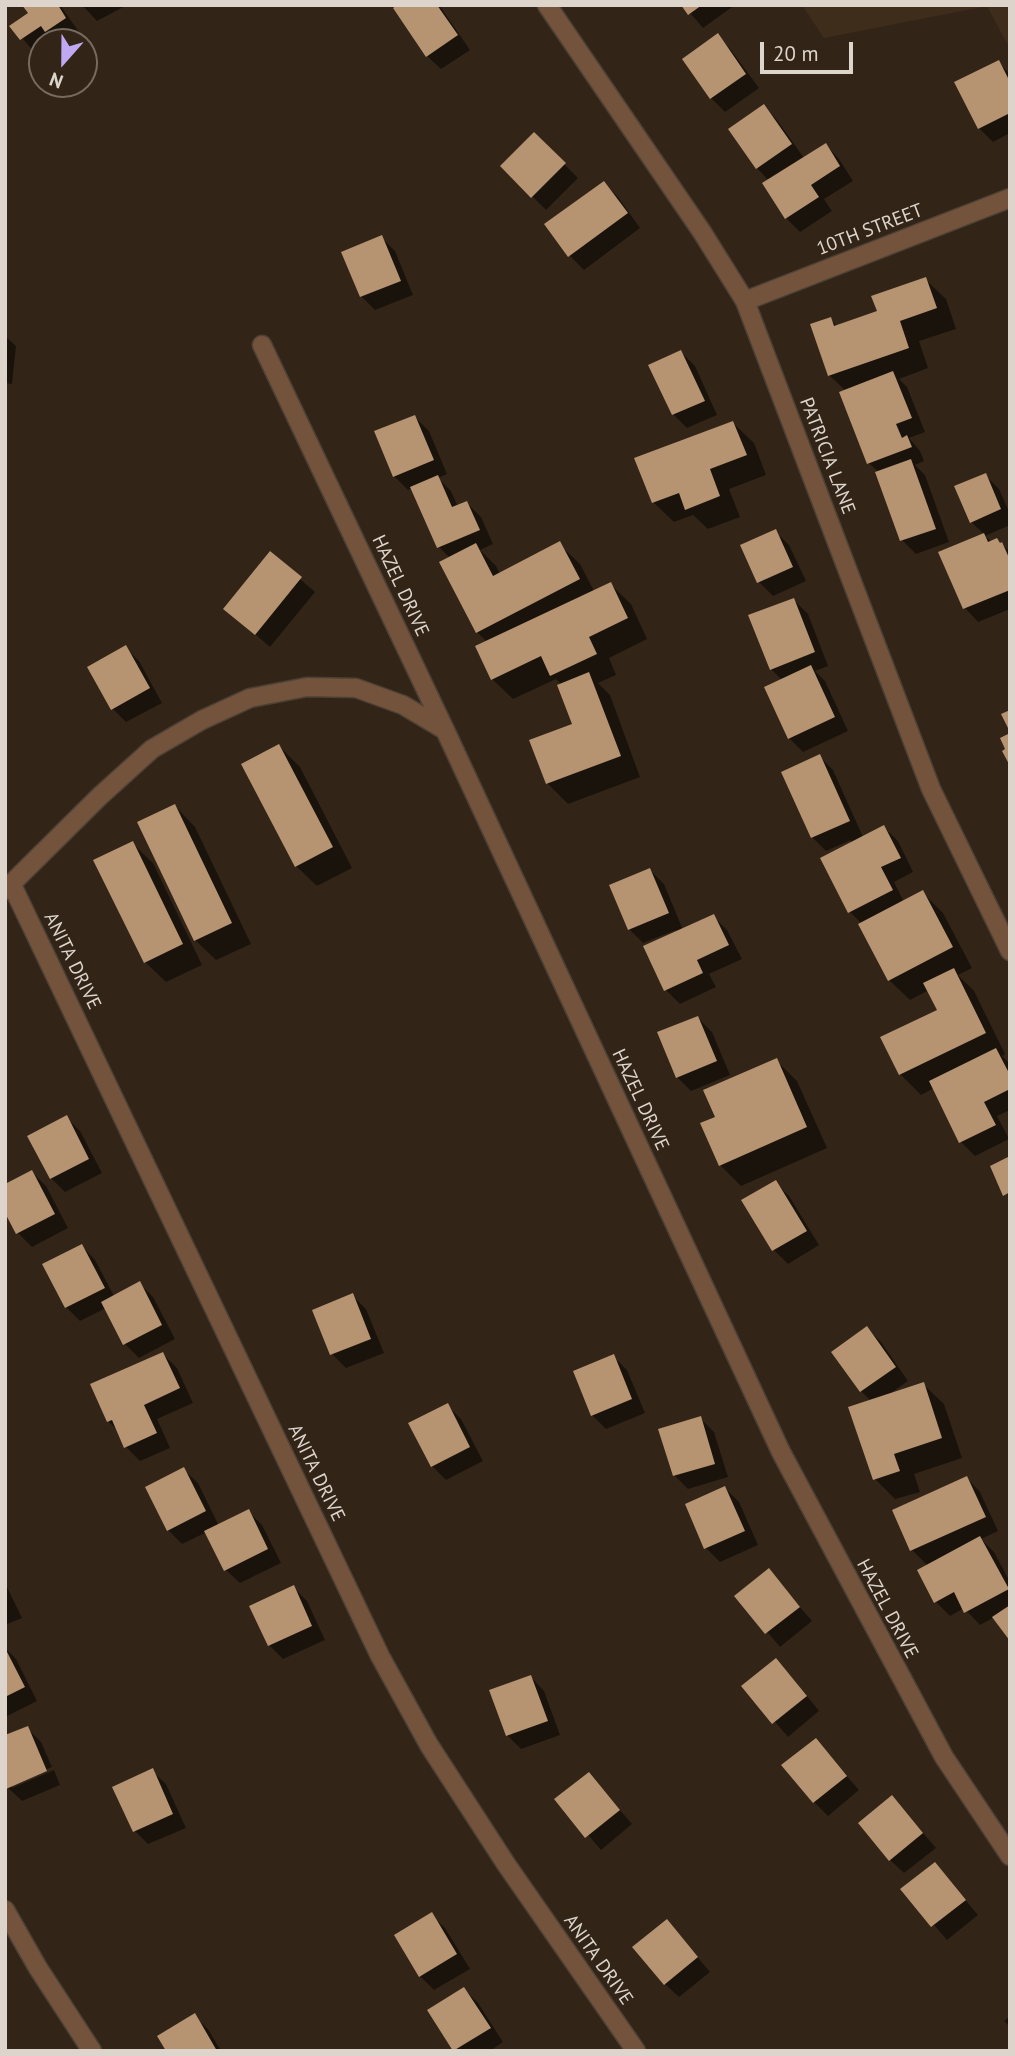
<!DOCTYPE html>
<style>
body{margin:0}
#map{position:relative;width:1015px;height:2056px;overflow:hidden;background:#322518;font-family:"PT Sans",sans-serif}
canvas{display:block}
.frame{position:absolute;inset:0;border:7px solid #ddd5cc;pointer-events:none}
.north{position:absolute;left:28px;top:28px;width:70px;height:70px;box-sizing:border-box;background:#322518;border:2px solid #766b60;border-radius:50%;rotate:201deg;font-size:19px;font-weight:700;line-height:28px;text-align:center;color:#ddd5cc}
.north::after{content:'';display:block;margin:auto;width:24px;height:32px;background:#c1a8f3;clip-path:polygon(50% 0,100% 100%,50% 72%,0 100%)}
.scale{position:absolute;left:760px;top:42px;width:93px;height:32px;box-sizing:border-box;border:4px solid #ddd5cc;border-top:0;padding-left:9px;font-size:21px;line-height:24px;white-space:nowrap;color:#ddd5cc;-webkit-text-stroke:5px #322518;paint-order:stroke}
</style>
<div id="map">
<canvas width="1015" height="2056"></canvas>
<div class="frame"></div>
<div class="north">N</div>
<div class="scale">20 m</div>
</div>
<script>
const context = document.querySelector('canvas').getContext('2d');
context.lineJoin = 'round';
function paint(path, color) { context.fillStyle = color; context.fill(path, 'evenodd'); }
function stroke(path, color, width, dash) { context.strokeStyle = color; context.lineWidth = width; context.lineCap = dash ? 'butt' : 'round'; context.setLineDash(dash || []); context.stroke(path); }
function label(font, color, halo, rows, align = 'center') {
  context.font = font + ' "PT Sans",sans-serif'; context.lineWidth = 7; context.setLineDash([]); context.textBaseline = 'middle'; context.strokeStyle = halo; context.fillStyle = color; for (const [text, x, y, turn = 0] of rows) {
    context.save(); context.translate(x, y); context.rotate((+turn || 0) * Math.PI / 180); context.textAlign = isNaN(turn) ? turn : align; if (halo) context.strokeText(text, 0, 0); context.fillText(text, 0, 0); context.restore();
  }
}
paint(new Path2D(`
 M802,5H1010V49L987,6L824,38Z`), '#3f2d1b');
paint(new Path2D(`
 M25,5H60L79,32L65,42H57L55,40L51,42H42V48L35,53L12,26L30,13Z
 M82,5H127L97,21Z
 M400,5H439L470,50L441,69L427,56Z
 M683,5H735L703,28Z
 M718,36L731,50L759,88L725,112L711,98Z
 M998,62L1010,74V133L993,142L979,128Z
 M764,106L777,120L804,158L826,145L839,159L853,181L824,199L832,211L800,232L786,218L769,181L757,168Z
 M534,134L578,178L546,210L502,166Z
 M604,183L618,197L640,228L584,270L570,256L546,225Z
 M381,237L395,251L413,295L375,310L361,296Z
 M925,279L946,299L956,329L919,341L928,368L899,379L907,387L925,432L909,438L920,451L924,461L915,465L925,475L949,542L916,554L902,540L877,471L869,463L846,391L829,375L830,319L837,326L879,312Z
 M5,336L16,346L12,384L5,383Z
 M681,352L695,366L717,415L687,428L673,414L651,366Z
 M415,417L429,431L447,474L438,478L451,491L458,507L467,503L481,517L493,544L480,550L496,566L500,574L559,544L580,564L594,591L610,584L631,604L647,639L609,658L616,675L598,683L610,695L640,777L568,804L547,783L574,725L562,685L556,679L513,699L492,679L487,642L477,632L450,558L439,547L412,488L408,490L394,476Z
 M733,423L754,443L766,475L729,489L740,517L708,529L693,515L674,522L653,502Z
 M985,475L999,489L1010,514V525L985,536L992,542L1002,544L1010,552V609L978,622L965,608L941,553L984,534L971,522Z
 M775,531L789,545L806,581L773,596L759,582Z
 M270,553L315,592L270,647L225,608Z
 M794,600L808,614L828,666L815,671L825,681L848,731L803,752L789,738L783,681L771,669Z
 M125,647L139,661L162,703L126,722L112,708Z
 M279,746L300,767L352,868L317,886L296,866Z
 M819,756L833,770L863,837L884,827L898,841L913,872L894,882L904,902L922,892L943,913L972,968L958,975L974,991L1005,1054L1002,1056L1010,1064V1110L997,1116L1009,1139L975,1156L961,1142L934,1088L921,1095L900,1074L939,1011L929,990L910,1000L889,980L862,924L850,912L851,840L826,851L812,837Z
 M175,806L195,827L251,944L216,960L195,940Z
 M132,843L153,863L202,965L166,982L145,962Z
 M650,870L664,884L683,930L713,916L727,930L742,959L709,974L716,987L680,1004L666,990L646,947L677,933L676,930L643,943L629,929Z
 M698,1018L712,1032L730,1075L691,1091L677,1077Z
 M776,1060L797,1081L827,1148L741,1186L720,1165L717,1118Z
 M66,1117L80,1131L102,1173L65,1192L51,1178Z
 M32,1172L46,1186L68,1228L32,1247L18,1233Z
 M775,1182L789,1196L819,1245L788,1264L774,1250L744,1200Z
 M82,1246L95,1260L114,1296L139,1283L153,1297L175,1339L139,1358L125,1344L106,1308L80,1321L66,1307Z
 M352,1295L366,1309L384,1353L346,1368L332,1354L314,1311Z
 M867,1328L881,1342L908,1381L891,1393L923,1384L944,1404L962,1458L914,1474L920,1492L895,1499L875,1479L871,1401L861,1391Z
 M163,1354L177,1368L193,1403L157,1419L170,1448L140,1461L126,1447L119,1432L108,1421Z
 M613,1356L627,1370L645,1413L606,1429L592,1415Z
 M447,1405L461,1419L483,1461L446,1480L432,1466Z
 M700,1418L714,1432L728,1477L688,1489L674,1475Z
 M184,1470L198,1483L219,1526L248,1511L262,1525L281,1563L240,1583L226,1570L207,1532L182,1544L168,1530Z
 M967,1478L980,1492L998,1531L981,1539L994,1552L1010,1582V1638L995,1617L980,1625L964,1608L950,1616L936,1602L928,1566L912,1550Z
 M725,1488L739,1502L758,1545L720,1562L706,1548Z
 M769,1571L812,1621L780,1647L737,1596Z
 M5,1583L22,1618L5,1625Z
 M293,1587L307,1601L325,1640L283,1659L269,1645Z
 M5,1648L16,1659L37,1701L5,1717Z
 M789,1674L819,1711L788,1737L744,1686Z
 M531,1677L544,1691L560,1735L521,1749L507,1735Z
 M27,1728L41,1742L52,1767L12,1784V1788L54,1770L60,1785L22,1801L8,1788L5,1782V1737Z
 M815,1740L859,1790L828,1816L814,1802Z
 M152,1771L166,1784L186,1828L148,1844L134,1830Z
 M589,1774L632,1824L601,1850L557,1799Z
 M892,1797L936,1848L904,1873L890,1860Z
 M935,1864L978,1915L947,1940L903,1889Z
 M431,1915L445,1928L470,1969L434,1990L420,1976Z
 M667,1921L710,1972L679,1997L665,1984Z
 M464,1989L478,2003L503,2042L490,2051H455L429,2011Z
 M194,2016L208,2029L221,2051H168Z
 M1010,2016V2027L1004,2021Z`), '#0007');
paint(new Path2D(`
 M22,5H58L66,18L45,32L41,26L20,40L9,26L28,13Z
 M397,5H437L458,35L426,57L393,8Z
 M681,5H702L688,15Z
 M718,33L746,74L710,99L682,59Z
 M999,60L1010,82V113L978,129L954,82Z
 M764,104L792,144L756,169L728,129Z
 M534,132L566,163L531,198L500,166Z
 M826,143L840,166L811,185L819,197L785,219L762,183Z
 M604,181L628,213L568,257L544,224Z
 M382,235L401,281L360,297L341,252Z
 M926,277L937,308L900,321L909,348L828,376L810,324L831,317L834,326L877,311L871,296Z
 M681,350L705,401L672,415L648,365Z
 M893,371L912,418L896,424L902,438L907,435L912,447L867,464L839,392Z
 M415,415L434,460L393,477L374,431Z
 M733,421L747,455L710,469L720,496L685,510L679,493L652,503L634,458Z
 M911,459L936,529L900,541L875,472Z
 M986,473L1001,509L970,523L954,486Z
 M438,475L452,507L467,501L480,530L437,548L410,487Z
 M776,529L793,567L757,583L740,545Z
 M984,533L988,542L997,538L1000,543L1002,542L1010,560V590L963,609L938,552Z
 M560,541L580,579L476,633L439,562L476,543L493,576Z
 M270,551L302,577L255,635L223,609Z
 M611,582L628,618L589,637L597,654L550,676L541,656L491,680L475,646Z
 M794,598L815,652L770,670L748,615Z
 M126,645L150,688L111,710L87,667Z
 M811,665L835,717L788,739L764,687Z
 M589,672L621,756L546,784L529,740L572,724L557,685Z
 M1010,710V732L1001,714Z
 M1010,733V766L1002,751L1005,749L1000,738Z
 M279,744L333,847L295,867L241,764Z
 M820,754L850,821L811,838L781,772Z
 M175,804L232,923L194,941L137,822Z
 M884,825L901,858L881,867L893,890L848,913L820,858Z
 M133,841L183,944L144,963L93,860Z
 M650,868L669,913L628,930L609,885Z
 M923,890L953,947L888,981L858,924Z
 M714,914L729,945L697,960L703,973L664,991L643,946Z
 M954,968L986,1033L899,1075L880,1037L937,1010L923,983Z
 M698,1016L717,1061L676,1078L657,1032Z
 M996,1048L1010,1075V1089L984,1102L996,1125L959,1143L929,1081Z
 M777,1058L807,1127L719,1166L700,1123L715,1117L703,1090Z
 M67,1115L89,1159L50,1179L27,1136Z
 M1010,1156V1192L1003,1196L990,1166Z
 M32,1170L55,1214L16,1234L5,1213V1184Z
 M776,1180L807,1231L772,1251L741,1200Z
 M82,1244L105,1288L65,1308L42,1264Z
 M140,1281L162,1325L123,1345L101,1302Z
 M353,1293L371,1339L330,1355L312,1310Z
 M867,1326L896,1367L860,1392L831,1352Z
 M163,1352L180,1388L144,1405L157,1433L124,1448L112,1420L107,1422L90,1384Z
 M614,1354L632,1399L591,1416L573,1371Z
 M924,1382L942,1438L894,1454L900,1471L873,1480L848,1407Z
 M448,1403L470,1447L431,1467L408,1423Z
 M701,1416L715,1464L673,1476L658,1429Z
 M184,1467L206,1511L167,1531L145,1487Z
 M967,1476L986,1517L910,1551L892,1510Z
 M725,1486L745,1531L704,1549L685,1504Z
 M249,1509L268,1549L224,1571L204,1531Z
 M980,1536L1009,1589L964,1613L954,1592L934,1603L917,1570Z
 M769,1568L800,1607L765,1634L734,1596Z
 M294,1585L312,1626L268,1646L249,1606Z
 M1010,1605V1641L992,1617Z
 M5,1648L25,1687L5,1697Z
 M776,1658L807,1696L772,1724L741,1686Z
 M531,1675L548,1721L506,1736L489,1690Z
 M28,1726L47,1771L6,1789L5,1735Z
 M816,1738L847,1776L813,1803L781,1765Z
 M153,1768L173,1814L133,1832L112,1787Z
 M589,1772L620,1810L585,1838L554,1799Z
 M892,1795L923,1833L889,1861L858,1823Z
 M935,1862L966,1900L931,1927L900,1889Z
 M432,1912L457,1954L419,1977L394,1935Z
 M667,1919L698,1957L664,1985L632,1947Z
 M464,1987L491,2028L453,2051L427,2010Z
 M195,2013L217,2051H166L157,2036Z`), '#b69371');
const minor = new Path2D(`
 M547,5L702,232L745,301L931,789L1010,951
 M745,301L1010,198
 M262,345L445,730L781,1452L944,1757L1010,1856
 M11,883L380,1656L429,1745L506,1864L636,2051
 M5,890L100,796L152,749L202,720L250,698L307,687L356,688L403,705L445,730
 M5,1910L38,1968L92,2051`);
stroke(minor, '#4d4135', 21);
stroke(minor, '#73533c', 18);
label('19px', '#ddd5cc', '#322518', [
 ["10TH STREET",870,230,-21],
 ["PATRICIA LANE",827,456,69],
 ["HAZEL DRIVE",400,586,65],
 ["ANITA DRIVE",72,961,64],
 ["HAZEL DRIVE",640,1100,65],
 ["ANITA DRIVE",316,1473,64],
 ["HAZEL DRIVE",887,1609,62],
 ["ANITA DRIVE",598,1960,55]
]);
</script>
